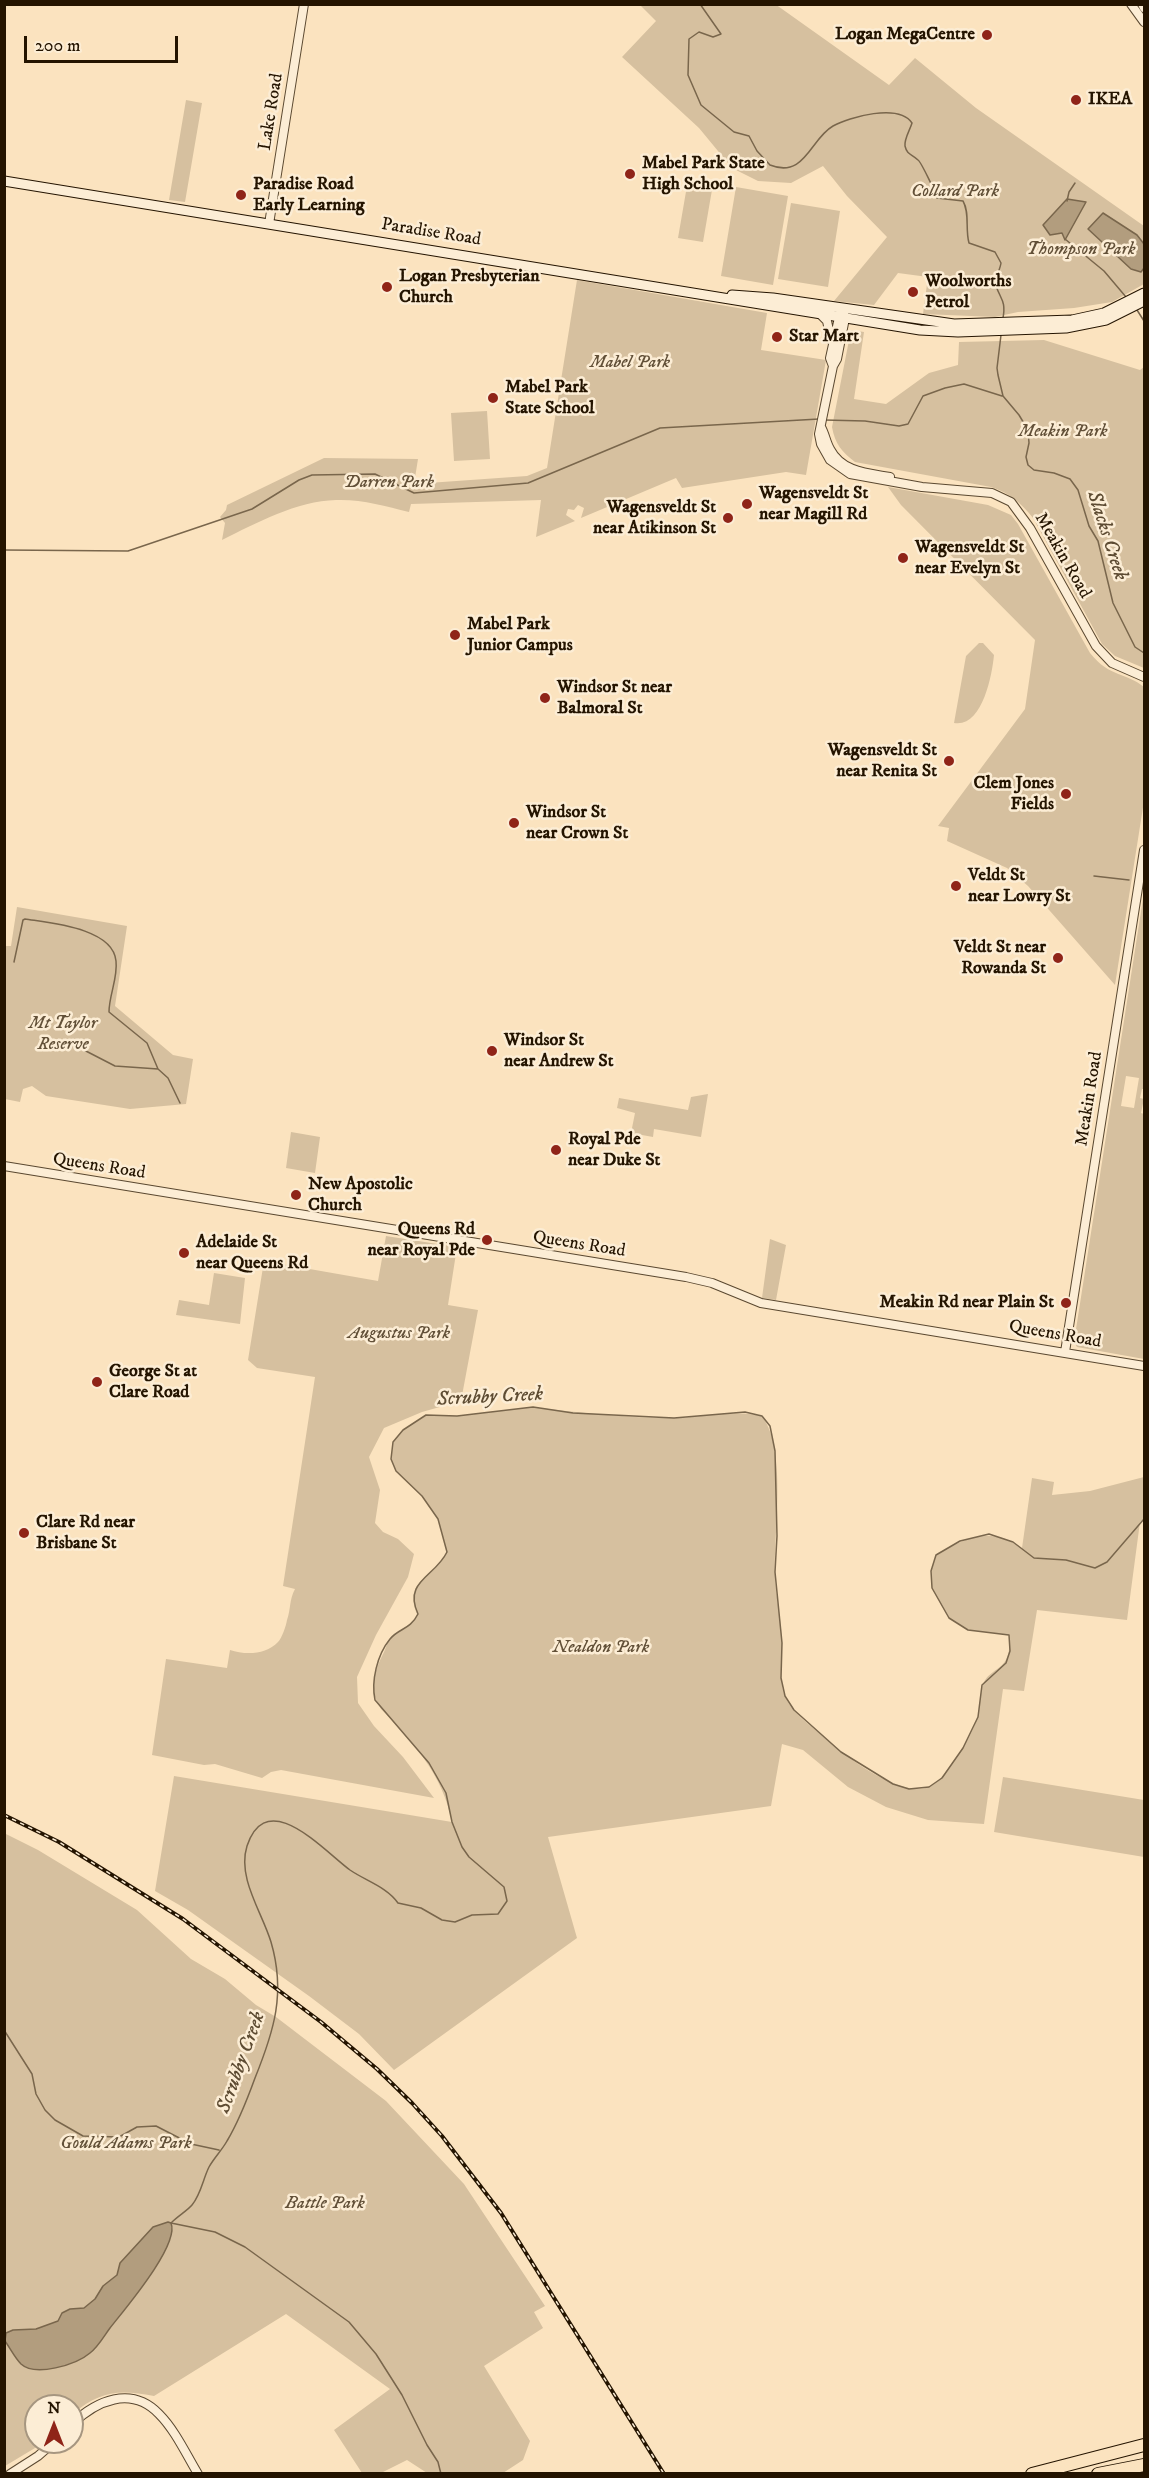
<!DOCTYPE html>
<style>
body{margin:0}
#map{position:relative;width:1149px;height:2478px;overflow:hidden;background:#fbe3bf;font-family:"IM FELL DW Pica",serif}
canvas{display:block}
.frame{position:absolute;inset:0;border:6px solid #241400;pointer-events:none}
.north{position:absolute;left:24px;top:2394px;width:60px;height:60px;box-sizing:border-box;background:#fcedd5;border:2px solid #a69680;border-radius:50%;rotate:0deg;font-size:16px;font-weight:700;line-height:24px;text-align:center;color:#241400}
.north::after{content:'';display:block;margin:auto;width:21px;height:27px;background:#8f2418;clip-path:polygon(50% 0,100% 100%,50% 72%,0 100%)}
.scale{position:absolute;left:24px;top:36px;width:154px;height:27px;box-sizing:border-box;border:3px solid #241400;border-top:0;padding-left:8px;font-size:18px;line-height:21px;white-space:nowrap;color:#241400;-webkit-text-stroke:4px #fcedd5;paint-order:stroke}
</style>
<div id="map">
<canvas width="1149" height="2478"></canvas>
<div class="frame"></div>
<div class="north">N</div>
<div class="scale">200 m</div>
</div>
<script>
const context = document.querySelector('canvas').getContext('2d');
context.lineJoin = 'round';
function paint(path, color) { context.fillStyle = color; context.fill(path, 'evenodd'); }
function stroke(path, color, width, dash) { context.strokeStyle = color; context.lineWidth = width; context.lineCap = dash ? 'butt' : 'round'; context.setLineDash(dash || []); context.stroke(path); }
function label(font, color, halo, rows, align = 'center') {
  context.font = font + ' "IM FELL DW Pica",serif'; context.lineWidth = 5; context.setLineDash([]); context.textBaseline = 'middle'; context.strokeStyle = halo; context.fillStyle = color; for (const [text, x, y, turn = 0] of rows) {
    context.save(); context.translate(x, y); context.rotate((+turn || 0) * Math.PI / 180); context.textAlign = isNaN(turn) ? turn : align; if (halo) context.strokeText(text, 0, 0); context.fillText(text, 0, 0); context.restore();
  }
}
paint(new Path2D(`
 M775,4L889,85L915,58L976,108L1144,226V284L1112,302L1074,308L1018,312L995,317L923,314L928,277L898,273L874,305L834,301L887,237L847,196L823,166L791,183L758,181L732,168L699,128L622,57L656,21L640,5Z
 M186,100L202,103L185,202L169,200Z
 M688,180L713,184L703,242L678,238Z
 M736,187L788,196L773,285L721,276Z
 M791,203L840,211L828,287L778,279Z
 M577,280L767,313L761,350L826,360L806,475L786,472L682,488L676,478L581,518L584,508L578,505L574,510L568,509L566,515L575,521L536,537L541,500L411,504L409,512C385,506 361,499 336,500C297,501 256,523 222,540L225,523L220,517L226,510L227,505L324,458L418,459L414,484L527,476L547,468Z
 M851,330L864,332L854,399L886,404L929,373L958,365L959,342L1044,340L1140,370L1144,367V668L1115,656L1102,644L1033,518C1021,503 1010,493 991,487L855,462C842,452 835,444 832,427Z
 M487,411L490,459L454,461L451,413Z
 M888,487L988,505L1011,515L1018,524L1090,653C1110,678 1126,672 1144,687V801L1115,985L1028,886L1007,868L947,841L949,828L938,826L1025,709L1035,640L901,505Z
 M979,643H983L994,655C992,676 982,728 954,723L966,656Z
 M1144,892V1089H1142L1140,1098L1144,1099L1141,1113L1144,1114V1359L1077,1347L1074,1342ZM1126,1076L1139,1078L1134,1108L1121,1106Z
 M17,907L127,926L115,1006L173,1055L193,1059L186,1104L130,1109L46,1096L32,1086L23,1089L20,1102L5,1099V946H11Z
 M708,1094L701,1137L654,1129L653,1137L631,1133L635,1113L617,1108L619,1098L688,1110L691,1097Z
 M291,1132L320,1137L315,1173L286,1168Z
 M386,1236L457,1247L448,1305L478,1310L461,1401L422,1412L384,1428L369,1457L380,1490L375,1523L383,1532L398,1539L414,1554L408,1577L376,1635L357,1677L358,1703L374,1726L403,1757L434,1798L281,1770L271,1772L262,1778L215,1764L204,1765L152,1755L166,1659L227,1668L230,1650C245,1655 266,1655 278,1642C282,1638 286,1626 287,1620C291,1609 289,1600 295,1589L283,1586L315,1377L257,1368L248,1360L264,1261L378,1281Z
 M770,1239L786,1245L776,1300L762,1298Z
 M214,1273L245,1278L240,1324L176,1315L179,1300L209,1305Z
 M533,1407C580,1413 628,1418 675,1418C704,1417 734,1409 762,1416C787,1450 774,1531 775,1572C775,1596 782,1620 782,1645C782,1661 779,1678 784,1694C791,1714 816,1729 831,1743C850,1760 905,1800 931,1786C942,1779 948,1769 955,1759C965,1746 974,1730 978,1715C980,1706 980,1696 982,1688C988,1664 1013,1675 1009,1635L968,1630L949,1618L932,1588L931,1571L936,1555C967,1537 990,1526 1022,1548L1032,1478L1054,1482L1052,1495L1090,1491L1144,1477V1519L1140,1522L1127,1620L1037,1610L1024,1691L1003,1689L984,1824L928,1820L886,1807L848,1787L803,1750L782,1744L771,1806L548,1837L577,1938L394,2070L359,2034L309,1996L188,1910L155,1891L174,1776L452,1822C443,1776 414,1742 381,1709C368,1689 374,1672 384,1652C386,1648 387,1642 390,1639C400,1627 410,1630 417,1614C403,1579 435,1578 447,1552L438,1519L422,1496L396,1471L391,1459L393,1442L403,1430L426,1415L457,1416Z
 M1003,1777L1144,1800V1857L994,1832Z
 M4,1833L38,1850L137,1910L191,1959L225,1979L256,2005L276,2017L386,2101L464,2184L545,2306L534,2312L543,2328L484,2366L530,2441L523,2460L503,2473H427L407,2460L381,2473H362L334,2430L390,2389L286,2314L154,2396C118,2389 101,2391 72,2414V2406H36V2442H45L5,2466Z`), '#d6c09f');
const water = new Path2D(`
 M1067,199L1086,202L1065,240L1062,233L1050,235L1043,225Z
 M1103,213L1137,235L1144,244V268L1141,272L1131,269L1088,229Z
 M168,2222L171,2223C180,2245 124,2310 110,2328C104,2336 98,2347 90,2353C76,2365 35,2377 21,2364C15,2358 10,2348 5,2341L6,2333L13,2330L36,2329L58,2321L62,2313L70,2309L84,2308L95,2299L103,2286L117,2275L120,2263L153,2227Z`);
paint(water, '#b29d7e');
stroke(water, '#79664c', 1.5);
stroke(new Path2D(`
 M700,4L721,34L713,37L699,32L689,39L688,75L701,105L734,132L749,136L757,151L770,165C805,179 810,139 833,126C849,117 899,103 912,123C910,130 904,139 905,146C907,155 912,154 918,160C921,162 936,193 937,198L963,201C970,213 965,229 969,243L995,252L1001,263C1000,270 994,280 996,286C1001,300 1006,301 1003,318
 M1067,201L1069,192L1075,183
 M1065,239L1104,271L1126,297
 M1137,310L1144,321
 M1001,335L997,368L998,375L1003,396L1019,415L1028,430L1029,443L1026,457L1028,465L1034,470L1054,473L1070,479L1078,490L1089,526L1098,541L1113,603L1135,647L1144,653
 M824,420L865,421L899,426L908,424L923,396L945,388L964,384L1002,396
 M4,550L128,551L252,509L299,480L312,475L375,474L414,493L528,483L660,428L819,419
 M1094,876L1129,880
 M14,962L23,920L25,919C50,923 113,928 116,961C118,978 109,995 109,1012L147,1043L158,1069L168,1078L180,1103
 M82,1049L115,1066L158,1069
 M4,2030L32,2074L36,2094L45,2110L55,2120L83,2136L119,2137L137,2127L156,2126L191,2144L219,2150
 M172,2222C178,2216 188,2210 192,2205C201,2194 203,2179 209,2167C214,2158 222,2150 227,2141C239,2121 247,2100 255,2078C274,2031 286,1993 271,1942C262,1912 237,1878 247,1846C267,1786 323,1850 350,1870C366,1881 387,1887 398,1903L421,1908L442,1920L455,1922L472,1915L498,1914L507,1901L504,1887L469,1857L462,1847L452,1822L446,1793L429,1763L375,1700C371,1681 377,1655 390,1639C399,1628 410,1630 418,1614C403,1581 435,1577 447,1552L438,1519L422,1496L396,1471L391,1459L393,1442L403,1430L426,1415L457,1416L533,1407L573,1413L674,1418L745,1412L762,1416L770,1426L775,1451L777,1536L775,1572L782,1643L781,1678L785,1696L794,1710L841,1752L893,1784L909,1789L929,1787L942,1778L963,1748L978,1717L982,1685L1006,1663L1010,1651L1009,1635L968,1630L949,1618L932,1588L931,1571L936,1555L960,1541L989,1534L1013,1542L1034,1558L1066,1560L1095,1568L1107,1562L1144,1519
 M171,2223L215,2232L245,2247L349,2322L376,2354L402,2395L427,2445L438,2462L441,2474`), '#79664c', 1.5);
const tertiary = new Path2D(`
 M1131,4L1144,22
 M1142,4L1144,8
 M269,224L304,4
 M820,314L827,321L831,340
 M844,314L845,318L837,359L833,366L819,434L821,444L830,460L850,474L922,487L992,493L1011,502L1030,528L1096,646L1112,663L1144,677
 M833,366L830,358L840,313
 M821,427C825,434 826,442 830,449C842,472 867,473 890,477
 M4,1166L686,1277L712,1283L761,1303L1144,1366
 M1065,1352L1144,850
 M72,2424C96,2401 131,2385 159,2414C175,2430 186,2454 198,2474
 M10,2474L38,2456L54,2442`);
const secondary = new Path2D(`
 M4,181L920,330L958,332L1066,328L1106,320L1144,301
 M732,295L773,298L954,324L1072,320L1104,313L1144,293`);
const motorway = new Path2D(`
 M1032,2474L1144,2445
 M1098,2474L1144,2465`);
stroke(tertiary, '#5a4830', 10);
stroke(secondary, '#241400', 11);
stroke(motorway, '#241400', 14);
stroke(tertiary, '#fcedd5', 8);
stroke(secondary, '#fcedd5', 9);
stroke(motorway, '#fbe3bf', 12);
const rail = new Path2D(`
 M4,1815L59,1842L183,1919L321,2022L377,2069L412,2103L442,2136L501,2213L664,2474`);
stroke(rail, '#241400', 4);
stroke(rail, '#fcedd5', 1.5, [4.5]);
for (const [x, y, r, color] of [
 [987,35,6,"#8f2418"],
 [1076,100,6,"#8f2418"],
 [630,174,6,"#8f2418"],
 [241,195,6,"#8f2418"],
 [387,287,6,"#8f2418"],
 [913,292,6,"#8f2418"],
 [777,337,6,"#8f2418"],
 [493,398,6,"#8f2418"],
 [747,504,6,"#8f2418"],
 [728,518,6,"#8f2418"],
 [903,558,6,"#8f2418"],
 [455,635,6,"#8f2418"],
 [545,698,6,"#8f2418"],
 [949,761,6,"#8f2418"],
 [1066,794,6,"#8f2418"],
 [514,823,6,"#8f2418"],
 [956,886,6,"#8f2418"],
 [1058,958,6,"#8f2418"],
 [492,1051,6,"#8f2418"],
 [556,1150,6,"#8f2418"],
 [296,1195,6,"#8f2418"],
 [487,1240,6,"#8f2418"],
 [184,1253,6,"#8f2418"],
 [1066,1303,6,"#8f2418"],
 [97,1382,6,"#8f2418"],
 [24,1533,6,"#8f2418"]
]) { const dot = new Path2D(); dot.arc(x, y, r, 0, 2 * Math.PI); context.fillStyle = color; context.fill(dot); stroke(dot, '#fcedd5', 2); }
label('bold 18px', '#241400', '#fcedd5', [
 ["Logan MegaCentre",975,35,"right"],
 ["IKEA",1088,100],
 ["Mabel Park State",642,164],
 ["High School",642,185],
 ["Paradise Road",253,185],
 ["Early Learning",253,206],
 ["Logan Presbyterian",399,277],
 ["Church",399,298],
 ["Woolworths",925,282],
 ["Petrol",925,303],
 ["Star Mart",789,337],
 ["Mabel Park",505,388],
 ["State School",505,409],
 ["Wagensveldt St",759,494],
 ["near Magill Rd",759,515],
 ["Wagensveldt St",716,508,"right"],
 ["near Atikinson St",716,529,"right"],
 ["Wagensveldt St",915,548],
 ["near Evelyn St",915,569],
 ["Mabel Park",467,625],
 ["Junior Campus",467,646],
 ["Windsor St near",557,688],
 ["Balmoral St",557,709],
 ["Wagensveldt St",937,751,"right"],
 ["near Renita St",937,772,"right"],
 ["Clem Jones",1054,784,"right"],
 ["Fields",1054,805,"right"],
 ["Windsor St",526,813],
 ["near Crown St",526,834],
 ["Veldt St",968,876],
 ["near Lowry St",968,897],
 ["Veldt St near",1046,948,"right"],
 ["Rowanda St",1046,969,"right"],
 ["Windsor St",504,1041],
 ["near Andrew St",504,1062],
 ["Royal Pde",568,1140],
 ["near Duke St",568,1161],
 ["New Apostolic",308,1185],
 ["Church",308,1206],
 ["Queens Rd",475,1230,"right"],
 ["near Royal Pde",475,1251,"right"],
 ["Adelaide St",196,1243],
 ["near Queens Rd",196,1264],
 ["Meakin Rd near Plain St",1054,1303,"right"],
 ["George St at",109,1372],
 ["Clare Road",109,1393],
 ["Clare Rd near",36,1523],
 ["Brisbane St",36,1544]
], 'left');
label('18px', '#241400', '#fcedd5', [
 ["Lake Road",272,112,-81],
 ["Paradise Road",431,233,9],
 ["Meakin Road",1062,556,60],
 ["Meakin Road",1090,1099,-81],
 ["Queens Road",99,1167,9],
 ["Queens Road",579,1245,9],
 ["Queens Road",1055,1335,10]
]);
label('italic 18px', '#625038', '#fcedd5', [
 ["Collard Park",955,192],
 ["Thompson Park",1081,250],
 ["Mabel Park",630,363],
 ["Meakin Park",1063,432],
 ["Darren Park",389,483],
 ["Mt Taylor",63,1024],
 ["Reserve",63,1045],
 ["Augustus Park",399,1334],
 ["Nealdon Park",601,1648],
 ["Gould Adams Park",126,2144],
 ["Battle Park",325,2204]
]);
label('italic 20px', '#5d4b32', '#fcedd5', [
 ["Slacks Creek",1106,536,72],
 ["Scrubby Creek",490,1398,-3],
 ["Scrubby Creek",242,2063,-70]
]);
</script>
